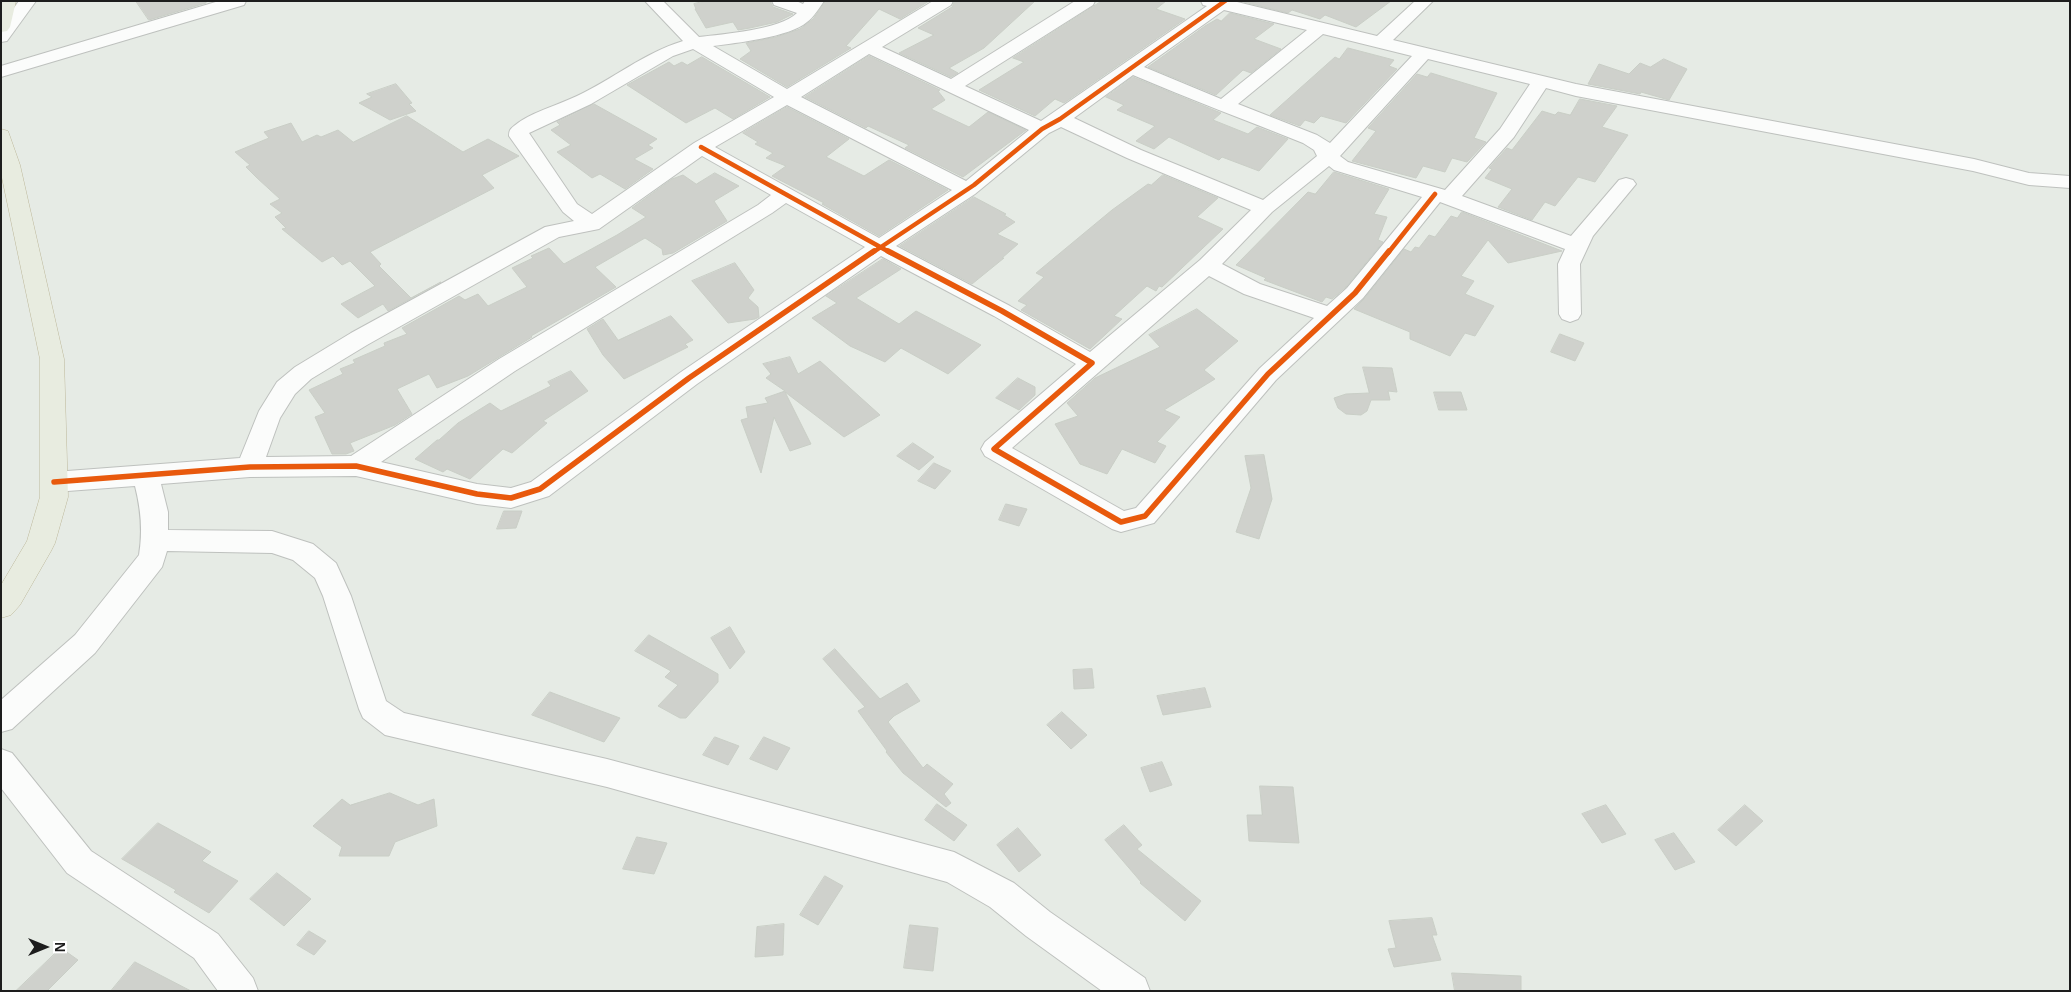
<!DOCTYPE html>
<style>
body{margin:0}
#map{position:relative;width:2071px;height:992px;overflow:hidden;background:#e6ebe5;font-family:Helvetica,sans-serif}
canvas{display:block}
.frame{position:absolute;inset:0;border:2px solid #1d1d1d;pointer-events:none}
.north{position:absolute;left:20px;top:922px;width:50px;height:50px;-webkit-text-stroke:4px #fff;paint-order:stroke;rotate:90deg;font-size:14px;font-weight:700;line-height:20px;text-align:center;color:#1d1d1d}
.north::after{content:'';display:block;margin:auto;width:18px;height:22px;background:#1d1d1d;clip-path:polygon(50% 0,100% 100%,50% 72%,0 100%)}
</style>
<div id="map">
<canvas width="2071" height="992"></canvas>
<div class="frame"></div>
<div class="north">N</div>
</div>
<script>
const context = document.querySelector('canvas').getContext('2d');
context.lineJoin = 'round';
function paint(path, color) { context.fillStyle = color; context.fill(path, 'evenodd'); }
function stroke(path, color, width, dash) { context.strokeStyle = color; context.lineWidth = width; context.lineCap = dash ? 'butt' : 'round'; context.setLineDash(dash || []); context.stroke(path); }
const building = new Path2D(`
 M136,1H206V3L149,20Z
 M705,1H770L773,7L793,14L777,22L750,28L738,30L733,22L706,28L695,9H696L694,4Z
 M826,1H929L900,19L879,9L846,46L851,48L787,87L740,59L751,51L746,43L776,37L800,29L813,19Z
 M955,1H1035L984,48L949,68L958,73L951,77L899,53L934,35L918,28L952,7Z
 M1102,1H1166L1156,9L1185,19L1064,103L1055,99L1035,116L979,90L1024,62L1013,58Z
 M1391,1L1356,27L1325,15L1320,19L1292,10L1288,13L1244,2Z
 M1230,13L1274,24L1254,39L1281,49L1251,73L1243,70L1216,95L1148,67L1205,26L1217,19L1221,21Z
 M1348,48L1394,60L1389,66L1397,69L1346,123L1321,116L1314,123L1305,120L1300,126L1270,115L1335,57L1339,59Z
 M869,56L940,90L938,91L945,100L931,109L969,127L988,112L1026,130L963,177L905,148L909,145L868,126L866,128L805,97Z
 M702,57L770,97L733,119L715,108L686,123L627,85L669,62L674,66L682,62L687,65Z
 M1664,59L1687,69L1669,100L1641,92L1640,94L1588,84L1599,64L1629,74L1640,63L1650,67Z
 M1431,73L1497,93L1474,138L1486,142L1467,162L1452,158L1445,172L1423,166L1416,178L1352,161L1376,131L1368,128L1417,74L1427,77Z
 M1133,77L1221,113L1213,120L1248,134L1257,127L1288,139L1259,171L1222,157L1219,160L1169,137L1154,149L1136,141L1155,126L1117,110L1124,105L1106,97Z
 M396,84L412,103L409,104L416,111L390,120L359,103L372,97L367,94Z
 M1580,99L1617,106L1602,127L1628,135L1595,182L1578,177L1555,206L1545,202L1532,220L1498,207L1512,189L1485,178L1492,169L1489,168L1507,148L1512,150L1542,111L1555,115L1558,112L1570,115Z
 M594,104L657,139L648,145L653,148L634,159L653,169L625,189L600,174L592,178L557,152L571,145L551,130L560,125L557,122Z
 M787,107L849,139L826,157L864,176L889,160L948,190L879,236L822,204L824,203L772,176L786,166L766,158L773,153L755,144L758,142L743,133Z
 M407,116L463,152L488,139L519,156L482,175L494,188L370,252L381,264L379,266L411,298L441,282L388,311L383,304L358,318L341,304L375,286L350,261L342,265L333,256L322,262L282,229L286,228L275,217L282,213L270,204L280,199L257,178L246,167L250,165L235,152L269,138L264,132L291,123L302,142L317,135L321,137L338,130L353,142Z
 M1334,172L1389,189L1374,214L1387,217L1378,240L1383,242L1346,287L1332,299L1326,297L1322,302L1264,280L1266,278L1236,265L1308,192L1315,194Z
 M715,173L739,186L714,201L727,221L673,253L663,255L662,249L645,238L595,267L616,287L531,336L532,337L468,376L437,388L429,374L397,389L412,414L395,425L350,443L354,451L346,454H332L315,417L325,413L309,390L343,374L340,369L355,363L353,360L385,346L384,343L407,334L402,328L459,296L465,300L478,294L488,306L527,287L512,268L533,258L531,256L549,248L564,264L617,235L646,217L632,208L672,179L683,175L696,184Z
 M1163,175L1218,198L1197,217L1223,229L1162,287L1159,286L1156,291L1147,286L1114,316L1122,319L1090,349L1021,310L1027,305L1018,301L1044,277L1036,273L1112,210L1148,184L1151,185Z
 M974,197L1006,214L1004,215L1015,222L997,234L1018,244L1002,258H1004L972,284L900,246Z
 M1462,212L1562,251L1508,263L1488,240L1461,276L1474,281L1465,294L1494,306L1475,336L1465,333L1450,356L1410,339V332L1354,309L1364,299L1404,249L1411,252L1415,247L1419,248L1429,235L1435,237L1451,216L1457,218Z
 M883,259L901,269L856,298L899,324L916,311L981,345L948,374L901,348L885,362L850,346L812,318L837,303L826,296Z
 M735,263L754,290L748,298L758,307L759,317L755,319L728,323L692,281Z
 M1197,309L1238,341L1204,370L1215,379L1164,410L1180,417L1157,442L1166,446L1155,463L1122,449L1107,474L1080,464L1055,424L1078,416L1067,403L1095,378L1160,347L1149,335Z
 M671,316L693,340L685,344L688,347L624,379L603,355L587,329L603,319L618,340Z
 M1560,334L1584,343L1575,361L1551,352Z
 M790,357L798,374L820,361L880,415L844,437L785,392L811,444L790,451L774,417L761,473L741,420L748,418L746,407L768,403L765,398L785,391L766,378L771,374L763,364Z
 M1363,367L1392,368L1397,392L1388,391L1390,400H1371L1367,411L1361,415L1346,414L1338,408L1334,398L1346,394L1369,393Z
 M571,371L588,391L543,421L547,423L512,453L503,449L470,479L447,469L443,472L415,459L437,440H439L458,423L490,403L501,411L551,386L548,382Z
 M1018,378L1035,387V395L1019,410L996,398Z
 M1434,392H1461L1467,410H1439Z
 M913,443L934,457L919,470L897,456Z
 M1264,455L1272,499L1259,539L1236,532L1251,488L1245,456Z
 M934,463L951,471L935,489L918,481Z
 M1006,504L1027,509L1019,526L999,520Z
 M504,511H522L516,528L497,529Z
 M730,627L745,652L730,669L711,638Z
 M649,635L718,674V682L686,718H680L658,706L678,685L665,677L671,671L635,651Z
 M835,649L880,699L907,683L920,701L894,716L888,722L923,768L927,764L953,784L944,794L951,803L946,807L903,773L886,752L887,751L858,711L865,707L823,659Z
 M1092,669L1094,688L1074,689L1073,670Z
 M1205,688L1211,707L1163,715L1157,696Z
 M550,692L566,698L620,718L604,742L532,715Z
 M1062,712L1087,735L1071,749L1047,725Z
 M715,737L739,746L728,765L703,755Z
 M764,737L790,748L777,770L750,759Z
 M1162,762L1172,785L1150,792L1141,768Z
 M1260,786L1293,787L1299,843L1249,841L1247,815H1262Z
 M390,793L418,805L434,799L437,826L395,842L389,856H339L342,847L313,826L342,799L350,805Z
 M937,804L967,825L954,841L925,820Z
 M1606,805L1626,834L1602,843L1582,814Z
 M1745,805L1763,821L1736,846L1718,830Z
 M158,823L211,852L202,861L238,881L209,913L174,892L176,890L122,859Z
 M1124,825L1142,845L1137,849L1201,901L1185,921L1140,883L1141,882L1105,840Z
 M1018,828L1041,855L1019,872L997,845Z
 M1674,833L1695,862L1675,870L1655,840Z
 M637,837L667,843L654,874L623,869Z
 M277,873L311,899L284,926L250,899Z
 M825,876L843,886L818,925L800,915Z
 M1432,918L1437,935H1432L1441,960L1394,967L1388,949L1396,948L1389,921Z
 M784,924L783,955L755,957L757,927Z
 M910,925L938,928L933,971L904,968Z
 M309,931L326,941L314,955L297,945Z
 M61,948L78,960L47,991H16Z
 M135,962L191,991H111Z
 M1452,973L1521,976V991H1455Z`);
paint(building, '#cfd1cc');
stroke(building, '#c9cec6', 1);
const minor = new Path2D(`
 M19,1H36L7,41L1,42V25Z
 M219,1H246L244,5L1,77V66Z
 M645,1H663L699,37C723,34 780,30 797,13L774,5L772,1H796L803,4L805,1H824C820,7 813,18 807,22C790,37 736,43 713,46L787,89L933,1H953L951,5L882,47L951,79L1075,1H1095L1093,5L965,86L1041,121L1207,6L1203,5L1201,1H1233L1377,36L1415,1H1433L1393,40L1576,84L1974,159L2029,173L2070,176V188L2029,185L1973,171L1576,96L1546,88L1514,137L1462,196L1571,236L1619,180L1626,178L1633,180L1636,184L1593,236L1580,264L1581,314L1578,319L1570,322L1562,319L1559,314L1558,264L1565,249L1440,202L1363,298L1276,380L1154,523L1121,532L1112,529L985,456L981,449L985,442L1076,364L994,316L881,256L697,384L549,496L511,508L477,504L356,476L250,477L161,484L168,512V530L272,531L313,544L336,563L351,596L386,701L404,713L607,759L954,852L1014,883L1050,912L1145,978L1150,991H1102L1026,936L990,907L947,882L607,787L385,735L363,718L359,709L323,596L315,578L293,560L272,553L167,551L162,567L95,653L12,729L1,732V700L75,635L139,555C143,531 141,510 135,486L54,492L45,489L41,482L45,475L54,472L240,458L259,411L277,382L295,367L351,333L545,227L574,221L563,212L509,136C509,131 510,129 514,126C531,112 556,106 577,96C613,79 644,53 683,41ZM1224,10L1307,30L1221,99L1144,67ZM1323,34L1412,56L1330,143L1317,135L1238,104ZM693,49L774,97L694,143L592,214L577,204L529,133L591,104L673,56ZM869,54L1029,130L966,181L801,97ZM1428,59L1530,84L1500,129L1445,190L1348,162L1340,156ZM1133,75C1189,99 1246,120 1303,143L1314,150L1317,156L1263,200L1141,150L1074,118ZM787,105L952,190L879,238L715,147ZM1061,127L1127,158L1251,210L1200,260L1090,352L1010,306L896,246L975,194L1049,133ZM702,156L771,195L758,205L499,359L351,456L266,457L280,418L295,394L311,379L367,345L559,237L599,229ZM1329,166L1334,170L1422,197L1347,288L1327,306L1260,284L1222,264L1272,212ZM786,203L865,247L681,372L531,482L511,488L477,484L381,462L515,371L772,213ZM1209,276L1244,294L1314,318L1260,368L1136,508L1124,511L1012,448Z
 M1,749L12,753L91,851L218,934L253,978L258,991H218L194,958L67,873L1,788Z`);
const trunk = new Path2D(`
 M1,1H16L10,27L7,31L1,32Z
 M1,129L8,131L20,165L64,359L68,497L55,543L51,551L20,605L11,615L1,618V585L27,541L40,497V359L1,173Z`);
stroke(minor, '#bec1be', 2);
stroke(trunk, '#bdb89b', 1);
paint(minor, '#fbfcfb');
paint(trunk, '#e8ece0');
stroke(new Path2D(`
 M701,147L891,253
 M872,253L974,185L1042,129L1060,119L1225,1
 M1388,253L1435,194`), '#e8590c', 4.5);
stroke(new Path2D(`
 M888,251L1002,311L1092,363L994,449L1121,522L1145,516L1268,374L1355,293L1389,251
 M54,482L250,467L356,466L477,494L511,498L540,489L689,378L874,251`), '#e8590c', 5.5);
</script>
